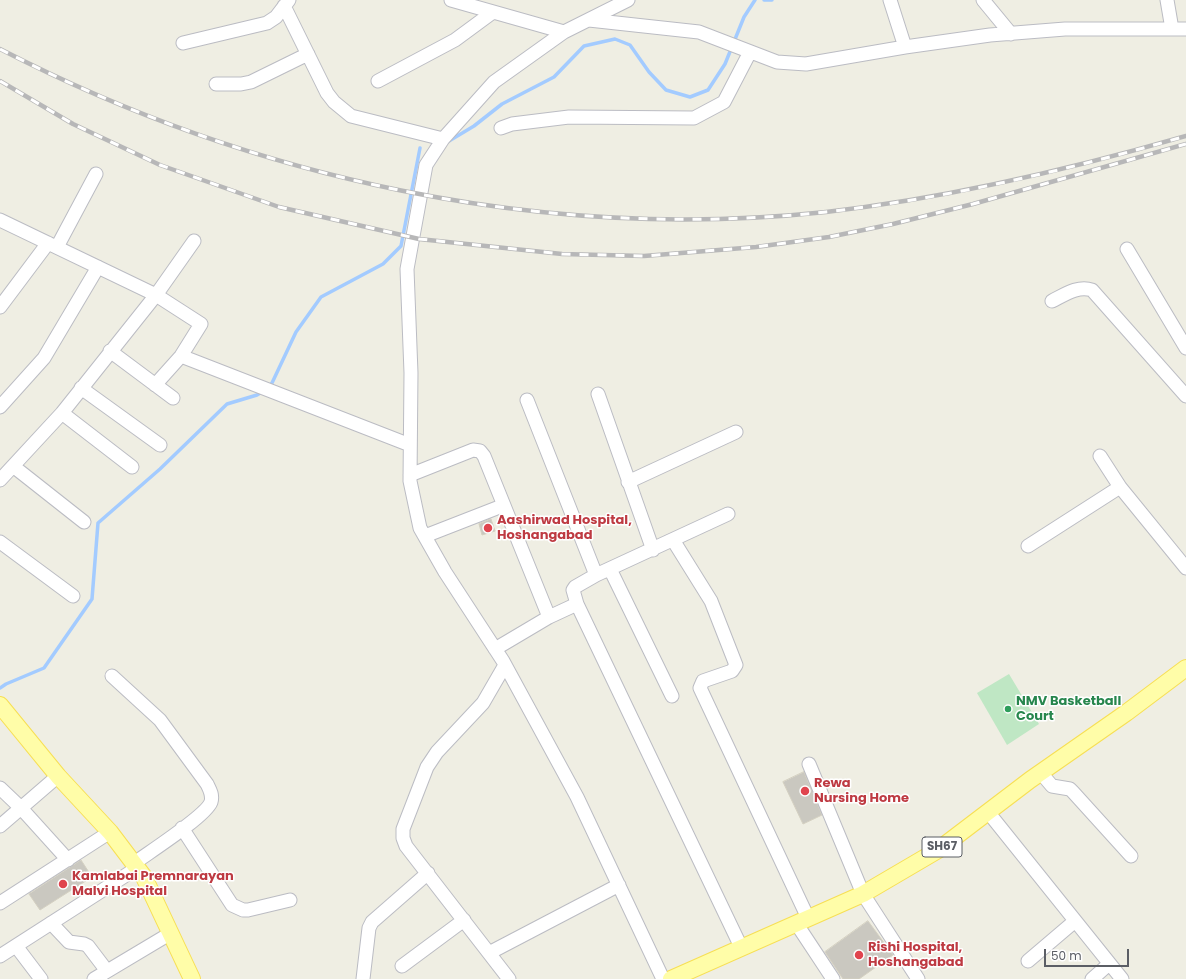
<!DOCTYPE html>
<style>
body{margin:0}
#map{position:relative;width:1186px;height:979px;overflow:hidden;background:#efeee3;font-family:Poppins,sans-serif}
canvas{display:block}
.scale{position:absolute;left:1044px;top:949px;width:85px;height:18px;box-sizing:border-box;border:2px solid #5b5e65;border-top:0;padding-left:5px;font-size:12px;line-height:14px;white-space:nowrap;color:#5b5e65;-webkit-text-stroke:3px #fff;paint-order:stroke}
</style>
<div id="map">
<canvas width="1186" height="979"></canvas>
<div class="scale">50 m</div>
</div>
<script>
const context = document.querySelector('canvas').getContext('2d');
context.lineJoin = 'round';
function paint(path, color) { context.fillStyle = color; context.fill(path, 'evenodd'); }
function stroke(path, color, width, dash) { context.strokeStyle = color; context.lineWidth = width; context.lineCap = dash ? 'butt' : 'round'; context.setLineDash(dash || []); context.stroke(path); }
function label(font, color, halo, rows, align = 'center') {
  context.font = font + ' Poppins,sans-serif'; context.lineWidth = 3; context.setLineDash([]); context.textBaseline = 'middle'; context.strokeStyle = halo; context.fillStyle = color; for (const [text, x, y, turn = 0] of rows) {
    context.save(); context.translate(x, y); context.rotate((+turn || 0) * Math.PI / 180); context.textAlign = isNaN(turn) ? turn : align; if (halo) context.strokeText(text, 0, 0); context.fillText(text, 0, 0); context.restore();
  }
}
paint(new Path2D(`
 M1009,674L1039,724L1007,745L977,693Z`), '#bfe7c4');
stroke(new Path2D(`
 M764,0H772
 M449,141L474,126L502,104L554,77L584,46L615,39L630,45L649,72L666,90L690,97L708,90L725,64L744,17L755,0
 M269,386L272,383L296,332L321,297L383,264L401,246L420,148
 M0,688L6,684L44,668L92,599L98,523L160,469L227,404L257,395L262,392`), '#a3cbff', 3.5);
const building = new Path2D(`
 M491,519L495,531L482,535L479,524Z
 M804,772L822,815L803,824L783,782Z
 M81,860L92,877L40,910L29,894Z
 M868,921L893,955L859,979H843L825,952Z`);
paint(building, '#cac8c0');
stroke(building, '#d4d0c1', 1);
const minor = new Path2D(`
 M451,0L564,32
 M628,0L564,32L494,82L443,139L426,165L407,269L411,373L410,481L420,528L445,572L503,661L577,797L663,979
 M890,0L905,47
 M983,0L1011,34
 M1167,0L1172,29
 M284,6L327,93L334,102L351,116L443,139
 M589,20L699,32L777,62L806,64L905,47L990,35L1065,29H1186
 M183,43L267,23L276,17L289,0
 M378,81L455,40L493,12
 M216,84H241L251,82L308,54
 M501,128L512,124L569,117L694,118L724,102L750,52
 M0,220L156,295L201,324L181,356L155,385
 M57,247L96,174
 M1127,249L1186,348
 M1052,301C1064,295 1078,285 1092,290L1186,396
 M0,307L48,243
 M110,351L173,398
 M181,356L410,445
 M81,388L160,445
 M598,394L653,550
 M527,400L596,575
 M0,407L44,358L98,267
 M62,413L132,467
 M1100,456L1120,487L1186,568
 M13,466L84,522
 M410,475L473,450L480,451L484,456L549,617L495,649
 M0,480L62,413L156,295L194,241
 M628,482L736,432
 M728,514L596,575L575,587L573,590L577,604L741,947
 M425,536L502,506
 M673,540L711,601L736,665L732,671L703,681L700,688L808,918
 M0,542L73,596
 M1028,546L1120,487
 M610,569L672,696
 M549,617L577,604
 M505,665L483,703L437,752L427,767L403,829V838L406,846L509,979
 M112,676L160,720L207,784C210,790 213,795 211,802C206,816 148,853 133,864
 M809,764L863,894L918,979
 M1041,773L1052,786L1070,789L1073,792L1131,856
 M0,788L21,808L68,860
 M988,812L1122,979
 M0,826L58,776
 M182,828L232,905L243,910H248L290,900
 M0,903L110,832
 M51,923L69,942L84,944L88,946L107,971
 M796,923L833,979
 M16,946L41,979
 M489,953L619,885
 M0,956L137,868
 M1028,961L1075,921
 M402,966L464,920
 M94,979L171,933
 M363,979L369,928L372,922L428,873
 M1092,979L1109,964`);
const major = new Path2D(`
 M0,705L58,776L110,832L144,877L192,979
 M671,979L863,894L938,850L1030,780L1126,713L1186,668`);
stroke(minor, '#bbbcc3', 15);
stroke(major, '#f7df54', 18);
stroke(minor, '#fff', 13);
stroke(major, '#fffda8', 16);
const rail = new Path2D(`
 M0,49C252,179 542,242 826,212C949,198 1068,170 1186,136
 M0,81L73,124L160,165L279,207L419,239L562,254L644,256L756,247L829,237L893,224L973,204L1186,144`);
stroke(rail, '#b7b7b8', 4.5);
stroke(rail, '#fff', 3, [9]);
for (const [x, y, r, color] of [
 [488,528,5,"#e0444e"],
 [1008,709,4,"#2e9e5b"],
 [805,791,5,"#e0444e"],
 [63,884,5,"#e0444e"],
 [859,955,5,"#e0444e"]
]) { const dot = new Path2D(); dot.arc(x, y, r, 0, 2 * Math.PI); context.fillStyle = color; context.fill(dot); stroke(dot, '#fff', 1.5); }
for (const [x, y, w] of [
 [942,847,40]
]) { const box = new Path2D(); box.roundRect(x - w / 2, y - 10, w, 20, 3); context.fillStyle = '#fff'; context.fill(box); stroke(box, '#5b5e65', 1); }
label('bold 12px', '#5b5e65', null, [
 ["SH67",942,847]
]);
label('bold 13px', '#be3a42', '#fff', [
 ["Aashirwad Hospital,",497,521],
 ["Hoshangabad",497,536],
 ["Rewa",814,784],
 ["Nursing Home",814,799],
 ["Kamlabai Premnarayan",72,877],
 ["Malvi Hospital",72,892],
 ["Rishi Hospital,",868,948],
 ["Hoshangabad",868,963]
], 'left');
label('bold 13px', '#27864d', '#fff', [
 ["NMV Basketball",1016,702],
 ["Court",1016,717]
], 'left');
</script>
